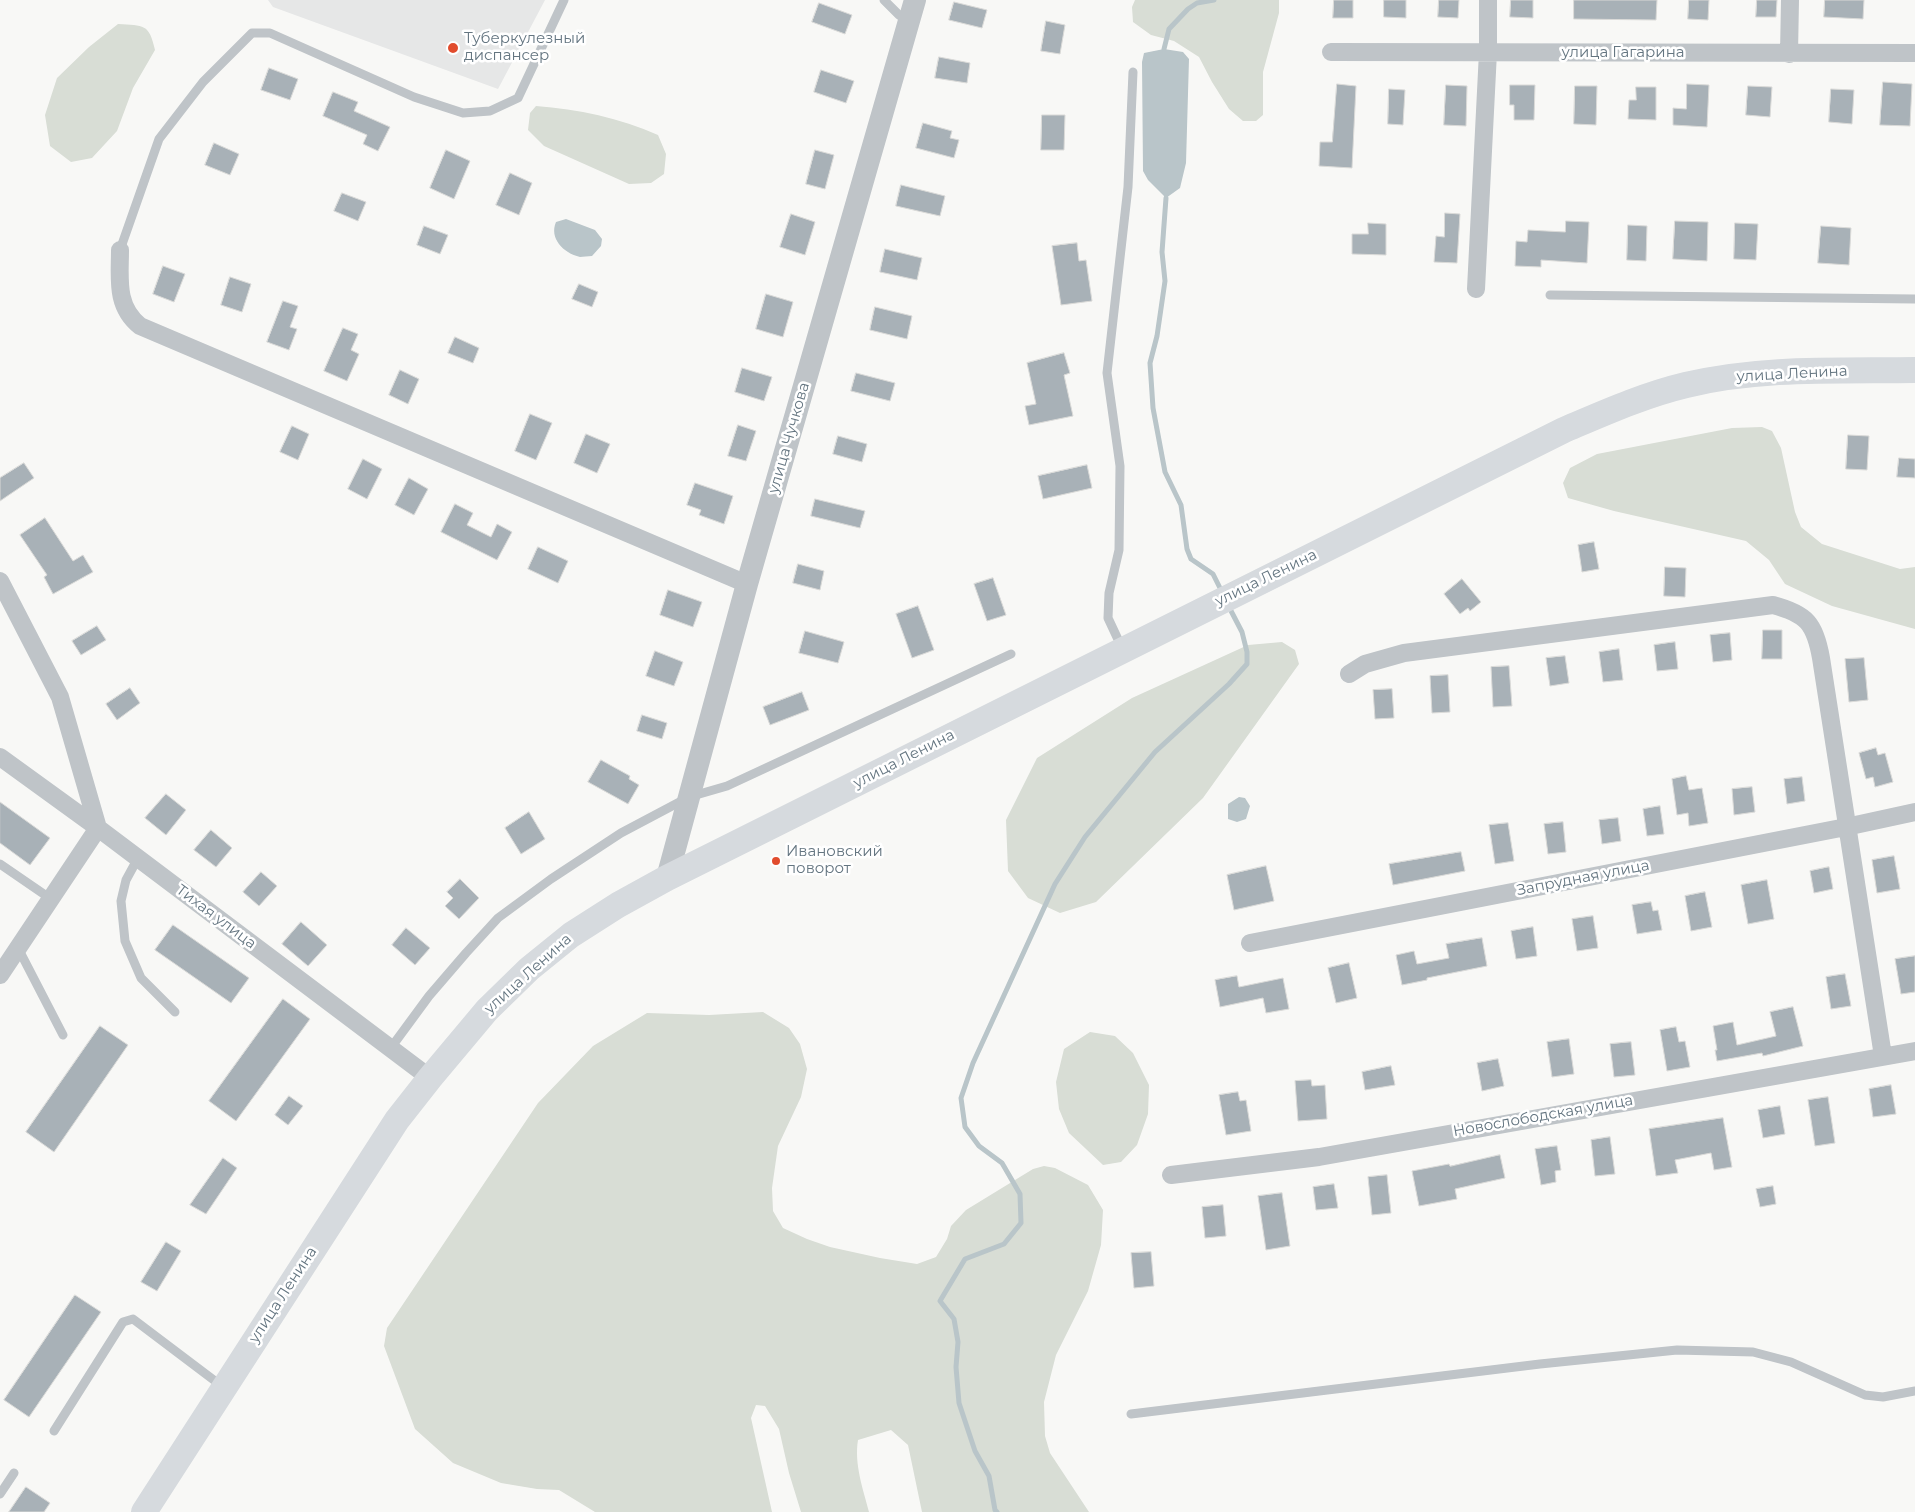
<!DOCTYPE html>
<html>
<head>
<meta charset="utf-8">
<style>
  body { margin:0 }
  canvas { display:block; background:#f8f8f6 }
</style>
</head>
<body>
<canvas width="1915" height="1512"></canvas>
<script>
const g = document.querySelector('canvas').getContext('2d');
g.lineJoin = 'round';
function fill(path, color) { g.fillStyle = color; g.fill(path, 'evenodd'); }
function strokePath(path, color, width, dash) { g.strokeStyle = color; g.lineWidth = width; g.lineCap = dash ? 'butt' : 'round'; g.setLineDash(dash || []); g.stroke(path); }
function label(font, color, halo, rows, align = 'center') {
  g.font = font + ' Montserrat,sans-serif'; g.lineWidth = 5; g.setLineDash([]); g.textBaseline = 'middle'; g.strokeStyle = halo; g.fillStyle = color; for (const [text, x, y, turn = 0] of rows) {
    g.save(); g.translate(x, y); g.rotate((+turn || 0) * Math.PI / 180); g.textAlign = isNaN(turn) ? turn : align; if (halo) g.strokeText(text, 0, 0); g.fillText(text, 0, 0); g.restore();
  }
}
fill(new Path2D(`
  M268 0H545L498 89 273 7Z`), '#e6e7e7');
fill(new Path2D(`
  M1135 0H1279V13L1263 72V115L1256 121H1243L1229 109 1212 82 1199 57 1174 41 1151 35 1133 22 1132 7Z
  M118 24C144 26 149 23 155 50L133 88 117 131 92 158 71 162 50 146 45 115 57 78 89 47Z
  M536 106C578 109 620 118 658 135L666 154 664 174 651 183 629 184 544 146 528 130 530 113Z
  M1762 427 1772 431 1781 448 1795 512 1801 527 1822 544 1900 569 1915 567V629L1832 606 1785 584 1769 560 1746 541 1614 511 1568 498 1563 483 1570 468 1597 454 1732 428Z
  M1282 642 1295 650 1299 664 1203 798 1096 902 1060 913 1028 898 1008 871 1006 820 1037 758 1132 698 1248 645Z
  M763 1012 789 1028 800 1044 807 1069 801 1097 778 1146 772 1188 773 1211 783 1228 807 1239 830 1247 880 1258 917 1264 936 1257 947 1239 951 1226 966 1210 1033 1169 1044 1166 1055 1168 1088 1185 1103 1210 1101 1245 1088 1291 1056 1355 1044 1402 1045 1436 1050 1453 1089 1512H922L908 1445 891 1430 858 1440C854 1464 863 1489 869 1512H801L789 1473 779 1429 765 1406 756 1405 751 1418 772 1512H595L559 1490 537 1489 501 1483 453 1463 415 1429 384 1346 387 1328 538 1103 593 1046 647 1013 709 1015Z
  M1090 1032 1115 1036 1133 1053 1149 1085 1148 1114 1137 1145 1121 1162 1103 1165 1069 1133 1059 1109 1056 1082 1064 1049Z`), '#d8ddd5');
fill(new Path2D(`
  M1164 49 1183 52 1189 59 1186 163 1180 188 1166 198 1148 180 1143 171 1142 62 1144 53Z
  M566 219 595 230 602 239 601 246 592 256C588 256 583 257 580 257 563 253 549 238 556 222Z
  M1239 797 1245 798 1250 806 1246 819 1237 822 1228 819V804Z`), '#b9c5c9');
strokePath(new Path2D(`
  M1164 49 1169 29 1188 9 1197 3 1214 0
  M1166 198 1162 252 1165 281 1157 336 1150 363 1153 408 1165 472 1181 505 1187 549 1191 559 1213 574 1222 592
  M997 1512 995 1510 989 1476 975 1451 959 1403 956 1367 958 1342 954 1319 940 1301 965 1259 1004 1244 1021 1223 1020 1194 1002 1163 979 1146 965 1127 961 1098 973 1063 1055 884 1085 837 1155 752 1229 684 1247 664V652L1242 632 1229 607`), '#b9c5c9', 5);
const building = new Path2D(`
  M1334 0H1353V18H1333Z
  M1384 0H1406V18L1384 17Z
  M1439 0H1459L1458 18 1438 17Z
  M1511 0H1533V18L1510 17Z
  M1574 0H1657L1656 20 1574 19Z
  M1689 0H1709L1708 20 1688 19Z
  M1757 0H1777L1776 17H1756Z
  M1825 0H1864L1863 19 1824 17Z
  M954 2 987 10 982 28 949 20Z
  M819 3 852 15 845 34 812 22Z
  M1046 21 1065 25 1060 54 1041 51Z
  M939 57 970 63 967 83 935 78Z
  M269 68 298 79 290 100 261 90Z
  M821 70 854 81 846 103 814 92Z
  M1883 82 1912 84 1910 126 1880 125Z
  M1337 84 1356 86 1352 168 1319 166 1320 142H1332Z
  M1687 84 1709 85 1707 127 1673 125V108L1686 109Z
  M1446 85 1467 86 1466 126 1444 125Z
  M1510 85H1535L1534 120H1514V105H1510Z
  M1575 86H1597L1596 125 1574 124Z
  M1748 86 1772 87 1770 117 1746 115Z
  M1636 87H1656V120L1628 119 1629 100H1636Z
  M1389 89 1405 90 1403 125 1388 124Z
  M1831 89 1854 90 1852 124 1829 122Z
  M333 92 358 102 354 111 390 127 378 151 363 144 367 135 323 116Z
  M1042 115H1065L1064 150H1041Z
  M923 123 952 131 950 138 959 140 954 158 916 148Z
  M214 143 239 154 230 175 205 165Z
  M446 150 470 161 454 199 430 188Z
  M815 150 834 155 825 189 806 184Z
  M510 173 532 183 519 215 496 205Z
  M901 185 945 196 940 216 896 206Z
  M342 193 366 202 358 221 334 211Z
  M1445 213 1460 214 1457 263 1434 262 1436 236 1444 237Z
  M791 214 815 222 805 255 780 247Z
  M1566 221 1589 222 1587 263 1541 260V267L1515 266 1516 241 1527 242 1528 230 1565 232Z
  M1675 221 1708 222 1707 261 1673 259Z
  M1368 223 1386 224V255L1352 254V234H1368Z
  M1735 223 1758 224 1756 260 1734 259Z
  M1628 225 1647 226 1646 261 1627 260Z
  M424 226 448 235 440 254 417 245Z
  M1821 226 1851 228 1849 265 1818 263Z
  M1077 243 1079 261 1086 260 1092 301 1061 305 1052 246Z
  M885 249 922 258 917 280 880 272Z
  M163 266 185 274 174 302 153 294Z
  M230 277 251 284 242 312 221 305Z
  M579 284 598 292 592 307 572 299Z
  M766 294 793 302 783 337 756 329Z
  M283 301 298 306 290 327 297 329 289 350 267 342Z
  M875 307 912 316 907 339 870 330Z
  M343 328 358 334 351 350 359 354 347 381 324 371Z
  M455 337 479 348 473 363 448 353Z
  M1064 353 1070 373 1064 375 1073 416 1029 425 1025 406 1036 404 1027 363Z
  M742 368 772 377 764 401 735 392Z
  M400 370 419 379 408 404 389 395Z
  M856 373 895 383 890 401 851 391Z
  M530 414 552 423 536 460 515 451Z
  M738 425 756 431 746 461 728 456Z
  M292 426 309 434 298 460 280 452Z
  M586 434 610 444 597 473 574 463Z
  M1848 435 1869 436 1867 470 1846 469Z
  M838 436 867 444 862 462 833 454Z
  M1899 458 1915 459V478L1897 477Z
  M363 459 382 469 367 499 348 489Z
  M24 463 34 478 0 501V478Z
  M1087 465 1092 488 1043 499 1038 476Z
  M409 478 428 489 414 515 395 505Z
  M695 483 733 496 724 524 699 515 701 510 687 505Z
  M815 499 865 511 860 528 811 516Z
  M455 504 473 513 467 525 491 537 497 524 512 532 497 560 441 532Z
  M45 518 73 561 83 555 93 572 53 594 44 577 47 575 20 535Z
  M1594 542 1599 569 1582 572 1578 545Z
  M538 547 568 561 558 583 528 569Z
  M798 564 824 571 820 590 793 583Z
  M1665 567 1686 568 1685 597 1664 596Z
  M993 578 1006 615 987 621 974 584Z
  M1462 579 1481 602 1470 611 1468 608 1460 614 1444 594Z
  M668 590 702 602 693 627 660 615Z
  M918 606 934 650 912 658 896 614Z
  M97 626 106 640 81 655 72 641Z
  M1763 630H1782V659H1762Z
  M805 631 844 642 838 663 799 653Z
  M1730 633 1732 660 1713 662 1710 635Z
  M1675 642 1678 669 1657 671 1654 645Z
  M1619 649 1623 680 1603 682 1599 652Z
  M655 651 683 662 674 686 646 676Z
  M1565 656 1569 683 1550 686 1546 658Z
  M1864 658 1868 700 1849 702 1845 659Z
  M1509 666 1512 706 1493 707 1491 667Z
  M1448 675 1450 712 1432 713 1430 676Z
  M130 688 140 703 117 720 106 704Z
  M1392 689 1394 718 1375 719 1373 690Z
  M802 692 809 710 770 725 763 707Z
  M642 715 667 723 662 739 637 731Z
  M1876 748 1878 755 1885 753 1893 782 1875 787 1873 777 1866 779 1859 753Z
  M601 760 630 776 629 779 639 785 628 804 588 782Z
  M1686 776 1689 790 1702 788 1708 823 1689 826 1688 813 1677 815 1672 779Z
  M1802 777 1805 801 1787 804 1784 779Z
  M1752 787 1755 812 1734 815 1732 789Z
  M166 794 186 810 166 835 145 818Z
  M0 802 50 838 30 865 0 843Z
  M1660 806 1664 834 1647 836 1643 809Z
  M529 812 545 839 521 854 505 828Z
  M1618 818 1621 841 1602 844 1599 820Z
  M1563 822 1566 852 1548 854 1544 824Z
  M1508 823 1514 861 1495 864 1489 825Z
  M211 830 232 848 216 867 194 850Z
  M1461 852 1465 871 1393 885 1389 864Z
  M1894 856 1900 889 1877 893 1872 860Z
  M1266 866 1274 901 1234 910 1227 875Z
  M1829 867 1833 889 1814 893 1810 871Z
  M261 872 277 886 259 906 243 892Z
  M460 879 479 898 459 919 445 906 453 898 447 892Z
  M1767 880 1774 919 1748 924 1741 885Z
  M1705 892 1712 927 1691 931 1685 896Z
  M1651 902 1653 911 1658 910 1662 930 1637 934 1632 905Z
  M1593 916 1598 948 1577 951 1572 919Z
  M301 922 327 945 308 966 282 944Z
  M173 925 249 978 231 1003 155 950Z
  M1533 927 1537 956 1516 959 1511 931Z
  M406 928 430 948 415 965 392 945Z
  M1482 938 1487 966 1427 978V980L1402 985 1396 955 1414 951 1417 964 1449 958 1446 944Z
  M1915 956V992L1901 994 1895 959Z
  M1349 963 1357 998 1336 1003 1328 968Z
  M1845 974 1851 1006 1831 1009 1826 977Z
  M1237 976 1239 987 1283 978 1289 1009 1266 1013 1263 998 1220 1007 1215 980Z
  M283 999 310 1019 236 1121 209 1101Z
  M1793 1007 1803 1046 1763 1056 1762 1053 1717 1061 1715 1050H1717L1713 1026 1733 1022 1737 1045 1776 1036 1770 1012Z
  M100 1026 128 1045 54 1152 26 1132Z
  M1676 1027 1679 1042 1685 1041 1690 1067 1667 1071 1660 1030Z
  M1569 1039 1574 1074 1552 1077 1547 1042Z
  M1631 1042 1635 1075 1614 1077 1610 1044Z
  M1498 1059 1504 1086 1482 1091 1477 1063Z
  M1391 1066 1395 1085 1365 1090 1362 1072Z
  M1311 1080 1312 1086 1325 1085 1327 1119 1298 1121 1295 1081Z
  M1891 1085 1896 1114 1873 1117 1869 1089Z
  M1238 1092 1240 1101 1246 1100 1251 1131 1226 1135 1219 1095Z
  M289 1096 303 1106 288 1125 275 1115Z
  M1828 1097 1835 1143 1815 1146 1808 1100Z
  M1780 1106 1785 1134 1763 1138 1758 1110Z
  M1723 1118 1732 1167 1714 1170 1711 1153 1675 1160 1678 1173 1656 1176 1649 1129Z
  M1610 1137 1615 1174 1595 1176 1591 1140Z
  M1557 1146 1561 1170 1555 1171 1556 1182 1541 1185 1535 1149Z
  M1500 1155 1505 1178 1455 1189 1457 1199 1419 1206 1412 1171 1449 1164 1450 1166Z
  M223 1158 237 1168 206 1214 190 1205Z
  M1387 1175 1391 1213 1372 1215 1368 1177Z
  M1334 1184 1338 1208 1316 1210 1313 1187Z
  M1773 1186 1776 1204 1760 1207 1756 1189Z
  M1282 1193 1290 1246 1266 1250 1258 1196Z
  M1223 1205 1226 1236 1205 1238 1202 1207Z
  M166 1242 181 1251 157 1291 141 1282Z
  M1151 1252 1154 1286 1134 1288 1131 1253Z
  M75 1295 101 1312 29 1417 4 1400Z
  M26 1487 50 1503 44 1512H9Z`);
fill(building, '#a8b1b7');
strokePath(building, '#dadad8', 1);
strokePath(new Path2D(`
  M884 0 899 15 908 21
  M120 250 159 139 203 82 252 33H270L414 97 463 113 490 111 518 98 564 0
  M1550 295 1915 299
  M1122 648 1108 618 1109 593 1119 550 1120 466 1107 373 1128 187 1133 72
  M138 858 126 880 121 901 125 941 141 978 175 1012
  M0 864 51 899
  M18 948 63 1035
  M390 1049 429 996 466 953 498 918 551 879 621 833 689 797 727 786 1011 654
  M1131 1414 1540 1364 1677 1350 1753 1352 1791 1362 1865 1395 1883 1397 1915 1391
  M54 1431 123 1322 133 1319 223 1387
  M0 1494 14 1473`), '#bfc4c8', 9);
strokePath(new Path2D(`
  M1331 52 1915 53
  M1789 54 1790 0
  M120 250C120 278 115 306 140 326L747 584
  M1476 289 1488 52V0
  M0 581 60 697 98 828 0 975
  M1349 674 1365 664 1404 653 1773 605C1807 614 1815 624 1821 658L1883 1056
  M0 757 98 828 430 1078
  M1250 943 1846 827 1915 812
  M1171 1175 1319 1157 1915 1051`), '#bfc4c8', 18);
strokePath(new Path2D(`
  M667 878 747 584 915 0`), '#bfc4c8', 22);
strokePath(new Path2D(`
  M144 1512 397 1120 430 1078 487 1010 529 969 571 935 618 905 667 878 1564 430C1604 413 1644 395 1686 385 1761 367 1839 371 1915 370`), '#d6dade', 26);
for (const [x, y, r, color] of [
  [453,48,6,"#e14c2d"],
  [776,861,5,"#e14c2d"]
]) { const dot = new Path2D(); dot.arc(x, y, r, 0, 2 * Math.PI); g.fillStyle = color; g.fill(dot); strokePath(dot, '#fff', 2); }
label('15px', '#647580', '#fff', [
  ["Туберкулезный",464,39],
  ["диспансер",464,56],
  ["Ивановский",786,852],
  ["поворот",786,869]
], 'left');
label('15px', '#647580', '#fff', [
  ["улица Гагарина",1623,53],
  ["улица Ленина",1792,374,-3],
  ["улица Чучкова",789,438,-74],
  ["улица Ленина",1266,578,-26],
  ["улица Ленина",904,759,-27],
  ["Запрудная улица",1583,878,-11],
  ["Тихая улица",216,917,37],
  ["улица Ленина",528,974,-42],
  ["Новослободская улица",1543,1116,-10],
  ["улица Ленина",283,1295,-57]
]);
</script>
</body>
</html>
